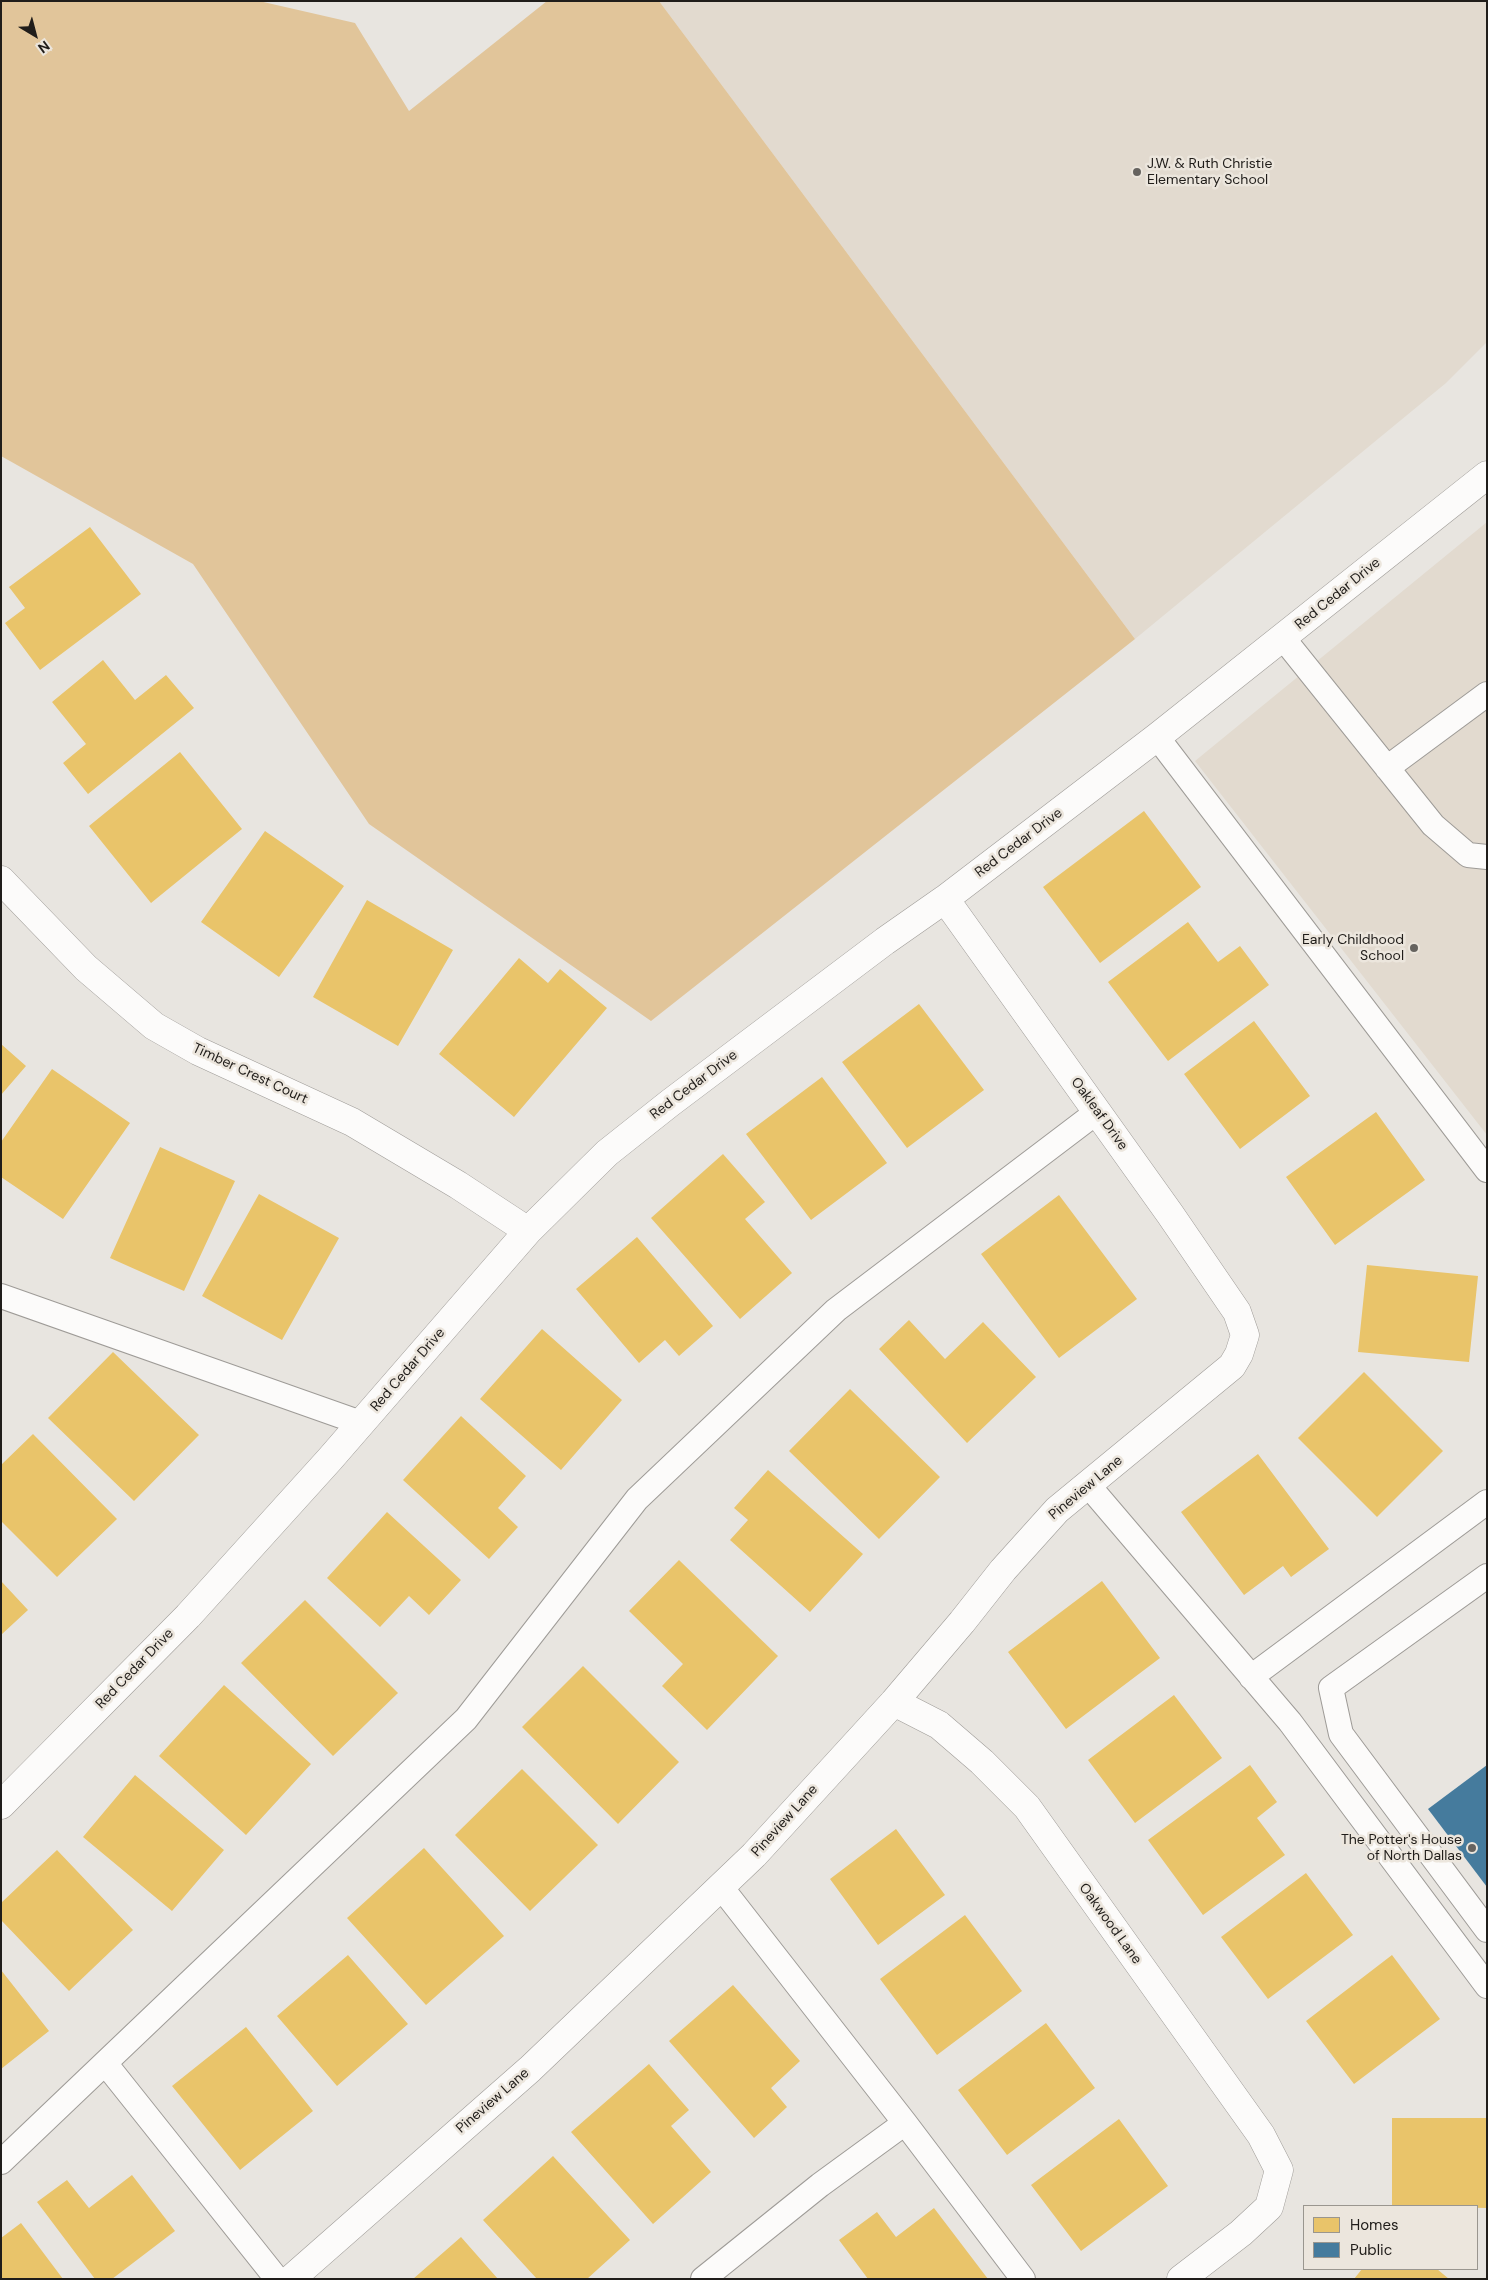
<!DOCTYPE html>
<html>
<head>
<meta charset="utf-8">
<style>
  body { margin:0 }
  #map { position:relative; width:1488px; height:2280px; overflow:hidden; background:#e8e5e0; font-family:"DM Sans",sans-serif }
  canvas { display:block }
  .frame { position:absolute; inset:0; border:2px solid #201d1a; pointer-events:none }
  .legend { position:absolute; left:1303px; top:2205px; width:175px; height:65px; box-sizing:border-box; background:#ece6dd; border:1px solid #9a968f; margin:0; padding:6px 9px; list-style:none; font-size:15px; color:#201d1a }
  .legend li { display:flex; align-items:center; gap:10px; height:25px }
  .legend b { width:25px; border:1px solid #9a968f }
  .north { position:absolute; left:10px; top:10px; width:50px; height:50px; -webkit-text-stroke:4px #ece6dd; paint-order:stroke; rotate:143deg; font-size:14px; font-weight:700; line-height:20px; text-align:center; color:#201d1a }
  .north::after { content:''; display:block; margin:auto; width:18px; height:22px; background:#201d1a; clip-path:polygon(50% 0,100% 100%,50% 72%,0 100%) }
</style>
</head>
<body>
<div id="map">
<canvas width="1488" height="2280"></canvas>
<div class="frame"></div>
<ul class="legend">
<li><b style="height:14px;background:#e9c46a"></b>Homes</li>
<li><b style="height:14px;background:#457b9d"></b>Public</li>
</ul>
<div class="north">N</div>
</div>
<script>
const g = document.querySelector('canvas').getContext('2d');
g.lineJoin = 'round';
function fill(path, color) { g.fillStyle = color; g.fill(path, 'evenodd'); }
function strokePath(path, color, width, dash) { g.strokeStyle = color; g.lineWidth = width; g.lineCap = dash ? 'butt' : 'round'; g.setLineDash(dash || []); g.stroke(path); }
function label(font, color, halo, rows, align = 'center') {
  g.font = font + ' "DM Sans",sans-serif'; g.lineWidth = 5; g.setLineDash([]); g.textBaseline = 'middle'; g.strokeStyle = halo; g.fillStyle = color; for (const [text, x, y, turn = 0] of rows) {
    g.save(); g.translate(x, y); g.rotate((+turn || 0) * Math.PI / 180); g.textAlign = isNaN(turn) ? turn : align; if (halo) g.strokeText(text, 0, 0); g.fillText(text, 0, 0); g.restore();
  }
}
fill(new Path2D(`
  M659 1H1487V342L1446 383 1135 639Z
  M1487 522V1135L1195 761Z`), '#e2dacf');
fill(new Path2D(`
  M1 1H259L355 23 409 111 547 1H659L1135 639 651 1021 369 824 193 564 1 456Z`), '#e1c59a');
fill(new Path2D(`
  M90 527 141 594 40 670 5 623 25 608 9 587Z
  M103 660 135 700 166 675 194 708 88 794 63 763 86 744 52 702Z
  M180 752 242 829 151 903 89 826Z
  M1144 811 1201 887 1100 963 1043 887Z
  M265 831 344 886 279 977 201 922Z
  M367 900 453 950 398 1046 313 997Z
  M1188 922 1218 962 1240 946 1269 985 1168 1061 1108 982Z
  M519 958 548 983 560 969 607 1008 514 1117 439 1054Z
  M919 1004 984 1090 907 1148 842 1062Z
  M1254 1021 1310 1096 1240 1149 1184 1074Z
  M1 1044 26 1066 1 1095Z
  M52 1069 130 1123 63 1219 1 1177V1142Z
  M822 1077 887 1163 811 1220 746 1134Z
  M1376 1112 1425 1180 1335 1245 1286 1177Z
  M160 1147 235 1181 184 1291 110 1258Z
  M723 1154 765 1202 745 1219 792 1273 740 1319 651 1218Z
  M259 1194 339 1238 282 1340 202 1296Z
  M1059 1195 1137 1299 1059 1358 981 1254Z
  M637 1237 713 1326 679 1356 665 1340 639 1363 576 1289Z
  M1367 1265 1478 1276 1469 1362 1358 1352Z
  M909 1320 945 1359 983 1322 1036 1377 967 1443 879 1349Z
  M542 1329 622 1400 561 1470 480 1399Z
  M113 1352 199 1435 134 1501 48 1418Z
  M1364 1372 1443 1451 1377 1517 1298 1438Z
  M850 1389 940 1477 879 1539 789 1451Z
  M461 1416 526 1476 498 1508 518 1527 489 1559 403 1480Z
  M33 1434 117 1519 57 1577 1 1521V1465Z
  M1258 1454 1329 1549 1291 1577 1283 1566 1244 1595 1181 1512Z
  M768 1470 863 1554 810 1612 730 1540 748 1520 734 1508Z
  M387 1512 461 1580 429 1615 409 1596 380 1627 327 1578Z
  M679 1560 778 1656 707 1730 662 1686 683 1664 629 1611Z
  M1 1581 28 1610 1 1635Z
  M1102 1581 1160 1658 1066 1729 1008 1652Z
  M305 1600 398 1693 333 1756 241 1663Z
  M583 1666 679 1762 618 1824 522 1727Z
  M224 1685 311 1764 246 1835 159 1756Z
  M1174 1695 1222 1758 1135 1823 1088 1760Z
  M1250 1765 1277 1802 1257 1818 1285 1855 1203 1915 1148 1840Z
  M522 1769 598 1845 530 1911 455 1835Z
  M135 1775 224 1850 172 1911 83 1837Z
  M896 1829 945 1895 878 1945 830 1879Z
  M424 1848 504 1936 426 2005 347 1918Z
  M57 1850 133 1930 69 1991 1 1920V1903Z
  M1306 1873 1353 1935 1268 1999 1221 1937Z
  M965 1915 1022 1991 937 2055 880 1979Z
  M348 1955 408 2024 337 2086 277 2016Z
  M1392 1955 1440 2019 1354 2084 1306 2021Z
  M1 1970 49 2031 1 2069Z
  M733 1985 800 2061 771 2088 787 2107 754 2138 669 2041Z
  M1046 2023 1095 2088 1007 2155 958 2090Z
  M246 2027 313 2111 240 2170 172 2086Z
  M649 2064 689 2110 671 2126 711 2172 653 2224 571 2132Z
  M1392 2118H1487V2208L1392 2206Z
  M1119 2119 1168 2186 1081 2251 1031 2185Z
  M553 2156 630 2240 587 2279H537L483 2220Z
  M132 2175 175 2231 112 2279H95L37 2202 67 2180 89 2208Z
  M934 2208 988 2279H868L839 2240 877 2212 896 2237Z
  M21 2223 63 2279H1V2238Z
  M461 2237 498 2279H413Z
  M1362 2269H1437L1449 2279H1354Z`), '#e9c46a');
fill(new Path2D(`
  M1487 1765V1887L1428 1809Z`), '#457b9d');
const lane = new Path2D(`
  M1283 638 1433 825 1468 855 1487 857
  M1157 737 1487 1170
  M1387 768 1487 694
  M1 1296 361 1423
  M1088 1485 1290 1722 1487 1986
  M1487 1576 1331 1688 1341 1734 1487 1930
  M1251 1677 1487 1502
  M721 1887 905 2123 1023 2279
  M105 2063 277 2279
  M1 2162 466 1719 637 1499 836 1310 1097 1112
  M703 2279 820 2185 905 2123`);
const street = new Path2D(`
  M1 880 86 968 154 1026 198 1051 352 1122 458 1185 528 1231
  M894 1702 939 1725 982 1762 1027 1807 1261 2135 1279 2170 1269 2207 1241 2233 1181 2279
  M1 1805 188 1616 330 1459 528 1231 607 1153 670 1103 885 941 945 899 1157 737 1487 475
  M291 2279 530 2069 754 1855 894 1702 962 1622 1003 1570 1057 1510 1232 1366 1239 1354 1245 1335 1237 1312 1170 1214 945 899`);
strokePath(lane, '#9e9b97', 26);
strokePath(street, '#9e9b97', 29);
strokePath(lane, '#fcfbfa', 24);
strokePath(street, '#fcfbfa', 28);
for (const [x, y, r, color] of [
  [1137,172,5,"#66635f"],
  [1414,948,5,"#66635f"],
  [1472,1848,5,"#66635f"]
]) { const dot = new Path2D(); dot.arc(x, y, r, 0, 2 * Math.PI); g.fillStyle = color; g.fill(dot); strokePath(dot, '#ece6dd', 2); }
label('14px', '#201d1a', '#ece6dd', [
  ["J.W. & Ruth Christie",1147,164,"left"],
  ["Elementary School",1147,180,"left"],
  ["Early Childhood",1404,940],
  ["School",1404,956],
  ["The Potter's House",1462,1840],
  ["of North Dallas",1462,1856]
], 'right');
label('14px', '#201d1a', '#ece6dd', [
  ["Red Cedar Drive",1338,594,-39],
  ["Red Cedar Drive",1019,843,-37],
  ["Timber Crest Court",250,1074,25],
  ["Red Cedar Drive",694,1085,-37],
  ["Oakleaf Drive",1099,1114,54],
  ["Red Cedar Drive",408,1370,-49],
  ["Pineview Lane",1086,1488,-40],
  ["Red Cedar Drive",135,1669,-46],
  ["Pineview Lane",785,1821,-48],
  ["Oakwood Lane",1110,1924,54],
  ["Pineview Lane",493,2101,-41]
]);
</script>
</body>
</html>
